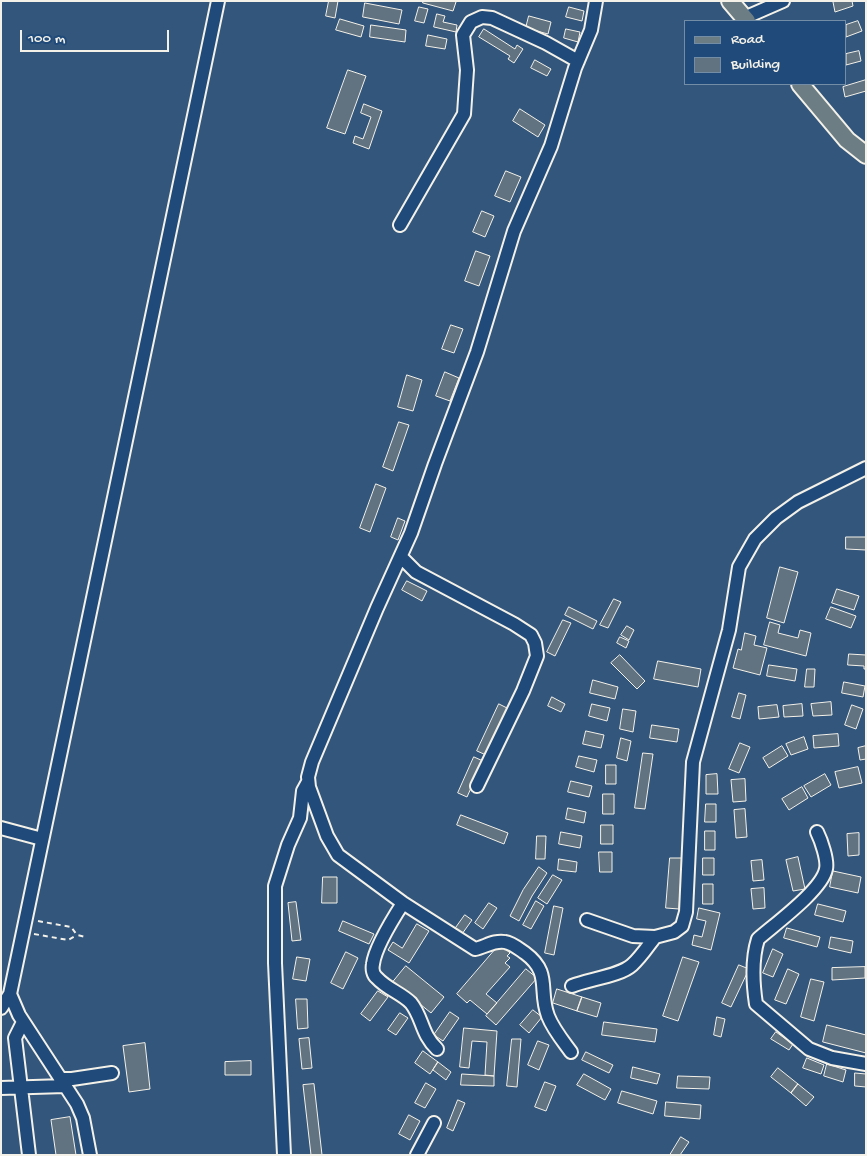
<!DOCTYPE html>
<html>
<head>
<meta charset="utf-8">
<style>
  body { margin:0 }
  #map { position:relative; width:867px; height:1156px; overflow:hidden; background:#33567c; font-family:"Gochi Hand",sans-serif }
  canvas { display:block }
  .frame { position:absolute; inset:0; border:2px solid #f4f1e8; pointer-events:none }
  .legend { position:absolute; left:684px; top:20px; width:162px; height:65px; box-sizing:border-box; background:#1f4a7a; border:1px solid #748da6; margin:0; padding:6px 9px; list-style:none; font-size:15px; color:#f4f1e8 }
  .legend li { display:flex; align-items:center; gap:10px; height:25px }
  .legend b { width:25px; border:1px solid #748da6 }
  .scale { position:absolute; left:20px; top:30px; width:149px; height:22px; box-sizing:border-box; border:2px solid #f4f1e8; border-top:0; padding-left:6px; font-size:15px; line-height:18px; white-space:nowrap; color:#f4f1e8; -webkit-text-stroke:4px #1f4a7a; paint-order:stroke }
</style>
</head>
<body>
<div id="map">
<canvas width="867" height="1156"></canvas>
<div class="frame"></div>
<ul class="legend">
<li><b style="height:6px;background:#6c7e84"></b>Road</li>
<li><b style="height:14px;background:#617281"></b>Building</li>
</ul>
<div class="scale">100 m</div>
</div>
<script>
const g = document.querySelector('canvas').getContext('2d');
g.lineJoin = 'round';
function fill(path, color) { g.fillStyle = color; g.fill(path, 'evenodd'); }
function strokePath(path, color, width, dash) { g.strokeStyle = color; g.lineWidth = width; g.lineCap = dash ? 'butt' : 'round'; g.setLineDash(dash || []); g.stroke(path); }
const building = new Path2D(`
  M329 1H338L335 18 326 16Z
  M423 1H453L456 2 453 11 423 3Z
  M852 1 853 6 835 12 833 2Z
  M365 3 402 10 399 24 363 17Z
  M419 7 428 9 424 23 415 21Z
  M569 7 584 11 582 21 566 17Z
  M437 14 445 16 443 22 457 25 456 32 434 27Z
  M529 16 551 22 548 34 526 28Z
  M340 19 364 26 361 37 336 30Z
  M858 21 862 31 846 37V25Z
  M371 25 406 30 405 42 370 37Z
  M484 29 515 49 517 45 523 49 514 63 508 59 510 56 479 37Z
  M566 29 580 32 578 42 564 38Z
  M428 35 447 39 445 49 426 46Z
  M859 51 861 61 846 65V54Z
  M535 60 551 69 547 76 531 68Z
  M348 70 366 76 345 134 327 128Z
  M866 80V91L845 97 843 87Z
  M364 104 382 111 369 149 353 143 355 136 363 139 371 117 361 113Z
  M520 109 545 125 538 137 513 121Z
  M506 171 521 177 510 202 495 196Z
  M482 211 494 216 485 237 473 232Z
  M476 251 490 256 479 286 465 281Z
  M451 325 463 329 454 353 442 349Z
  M445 372 459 378 450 401 436 396Z
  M407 375 422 380 413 411 398 407Z
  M399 422 409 425 393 471 383 467Z
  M376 484 386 488 370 532 360 528Z
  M398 518 405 521 398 540 391 537Z
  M846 537H866V550L846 549Z
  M780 567 798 572 784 623 767 618Z
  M407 581 427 591 422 601 402 590Z
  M837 589 859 596 854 610 832 603Z
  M614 599 621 602 608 628 600 625Z
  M569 607 597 621 593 629 565 615Z
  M831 607 856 616 851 628 826 619Z
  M563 620 571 623 555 656 547 652Z
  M770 622 780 625 778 633 798 638 800 630 811 633 806 656 764 645Z
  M627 626 634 630 629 640 621 635Z
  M745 633 756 636 754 645 767 648 760 675 733 668 738 649 741 650Z
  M620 637 629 641 626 648 617 643Z
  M849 654 866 655V669H864V666L848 665Z
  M620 655 645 681 637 689 611 663Z
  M658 661 701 669 698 687 654 679Z
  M769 665 797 669 795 681 767 676Z
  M807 669H815L814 687H805Z
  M593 680 618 687 615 699 590 693Z
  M844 682 865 686 863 697 842 693Z
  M739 693 746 695 740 719 732 717Z
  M552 697 565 704 561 712 548 706Z
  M831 702 832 715 813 716 811 704Z
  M499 704 509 709 486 755 477 751Z
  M592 704 610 708 607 721 589 716Z
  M802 704 803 716 784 717 783 706Z
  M777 705 779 717 759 719 758 707Z
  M852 705 863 709 856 729 845 725Z
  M623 709 636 711 633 732 620 729Z
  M652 725 679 729 677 742 650 738Z
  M586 731 604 735 601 748 583 744Z
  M838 734 839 746 814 748 813 736Z
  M804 737 808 749 791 755 786 744Z
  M621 738 631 741 627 761 617 758Z
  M740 743 750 747 739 773 729 769Z
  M782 746 788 756 769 768 763 758Z
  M866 746V759L860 760 858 748Z
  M643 753 653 754 645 809 635 808Z
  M579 756 597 760 594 772 576 767Z
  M474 757 483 761 467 797 458 793Z
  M606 765H616V784H606Z
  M858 767 862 783 839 788 835 772Z
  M717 774 718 794H706V775Z
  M825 774 831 785 811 797 804 786Z
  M745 779 746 801 733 802 731 780Z
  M571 781 592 786 589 797 568 792Z
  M802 787 808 798 789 810 782 799Z
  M603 794H614V814H603Z
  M706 804H716V822H705Z
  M568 808 586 812 584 823 566 819Z
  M745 809 747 837 736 838 734 810Z
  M461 815 508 833 504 844 457 825Z
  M601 825H613V844H601Z
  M705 831H715V850H705Z
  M561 832 582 836 580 848 559 844Z
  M859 833V855L848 856 847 834Z
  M537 836H546L545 859H536Z
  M599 852H612V872H600Z
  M798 857 805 889 793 891 786 860Z
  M670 858H682L679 909 666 908Z
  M703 858H714V875H703Z
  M559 859 577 862 576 872 558 870Z
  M762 860 764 880 753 881 751 861Z
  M539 867 547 873 532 896 519 921 510 916 523 890Z
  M833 871 861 877 858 893 830 887Z
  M553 875 562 880 547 904 538 898Z
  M323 877H337V903H322Z
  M703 884H713V904H703Z
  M764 888 765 908 753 909 751 889Z
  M536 901 544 906 531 929 523 925Z
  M296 902 301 940 292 941 288 903Z
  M489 903 497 908 483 929 475 923Z
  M818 904 846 911 843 922 815 915Z
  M554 906 563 908 554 955 545 953Z
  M699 908 720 913 711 950 692 945 694 935 702 937 706 921 697 919Z
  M465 915 472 920 462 934 455 929Z
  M343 921 374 934 369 944 339 931Z
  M417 924 429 931 409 963 388 950 393 942 402 948Z
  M787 928 820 937 817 947 784 938Z
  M831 937 853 941 851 953 829 948Z
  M500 944 510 953 507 956 510 958 505 963 510 967 486 994 497 1003 487 1014 470 1000 467 1003 457 994Z
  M773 949 783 954 773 977 763 973Z
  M346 952 358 958 343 989 331 983Z
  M297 957 310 959 306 981 293 979Z
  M683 957 699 962 678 1021 663 1016Z
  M739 965 749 969 731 1007 722 1003Z
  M406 966 444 997 431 1013 393 982Z
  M865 967V978L832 980V968Z
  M526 969 537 978 496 1025 486 1016Z
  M788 969 799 974 786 1004 775 1000Z
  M811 979 824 982 814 1021 801 1017Z
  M557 989 582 997 577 1011 553 1003Z
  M378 991 388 997 370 1021 361 1014Z
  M582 997 601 1003 597 1017 577 1011Z
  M296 999H307L308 1028 298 1029Z
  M533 1010 542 1017 529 1033 520 1025Z
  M450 1012 459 1018 443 1041 434 1035Z
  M400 1013 408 1018 396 1035 388 1030Z
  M717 1017 725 1019 721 1037 714 1035Z
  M604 1022 657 1029 655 1042 602 1035Z
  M827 1025 866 1035V1053L823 1042Z
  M464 1028 497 1031 494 1076 485 1075 487 1042 472 1041 469 1068 460 1067Z
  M776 1032 793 1044 789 1050 771 1039Z
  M309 1038 312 1068 302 1069 299 1039Z
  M512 1039H521L517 1087 507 1086Z
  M538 1041 549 1045 539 1070 528 1065Z
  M145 1043 150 1089 129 1092 123 1046Z
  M423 1051 438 1062 430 1074 415 1063Z
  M586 1052 613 1065 609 1073 582 1060Z
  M807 1058 824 1065 821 1074 803 1068Z
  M251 1061V1075H225V1062Z
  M438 1062 451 1072 446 1080 433 1070Z
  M827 1064 846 1070 843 1082 824 1076Z
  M633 1067 660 1074 657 1084 631 1078Z
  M778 1068 798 1084 791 1093 771 1077Z
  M855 1073 866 1074V1087L855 1086Z
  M462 1074 494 1076V1086L461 1085Z
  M584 1074 611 1089 605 1100 577 1085Z
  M678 1076 710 1077 709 1089 677 1088Z
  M545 1082 556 1086 546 1111 535 1107Z
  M426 1083 436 1089 425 1108 415 1103Z
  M314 1084 322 1155H311L303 1085Z
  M798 1084 814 1097 806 1106 791 1093Z
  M622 1091 657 1101 653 1114 618 1103Z
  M458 1100 465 1103 453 1131 447 1128Z
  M666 1102 701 1105 700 1119 665 1116Z
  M409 1115 420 1121 410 1140 399 1134Z
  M70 1117 76 1155H56L51 1120Z
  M681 1137 689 1142 680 1155H670Z`);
fill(building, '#617281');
strokePath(building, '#f4f1e8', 1);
const minor = new Path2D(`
  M744 18 783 1
  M400 225 464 114 467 70 463 35 471 22 482 17 492 18 546 43 578 61
  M401 557 416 572 514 624 531 635 535 643 537 656 523 691 477 786
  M1 828 42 839
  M817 832C821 840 828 860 826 869 822 890 775 924 758 939 752 958 753 984 756 1004L809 1049 832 1058 866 1064
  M403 903C394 917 375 948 373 964 372 969 373 975 377 978 387 989 401 993 411 1003 423 1018 421 1034 437 1049
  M587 920 633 936 655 937 674 932 682 926 686 912 693 762 729 630 739 567 755 539 776 518 798 502 866 468
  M572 986C589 979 620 976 632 965 641 957 648 946 655 937
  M10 994 19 1015 77 1104 83 1118 90 1155
  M1 1008 10 994 218 1
  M23 1022 15 1038 29 1155
  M571 1052C563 1041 553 1029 548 1016 538 990 552 973 525 953 519 949 512 943 505 942 494 940 485 947 475 949L403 903 338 855 327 836 309 787 308 777 312 762 377 608 411 533 435 464 477 352 514 231 551 146 575 68 591 30 596 1
  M60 1079H72L112 1073
  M1 1088 65 1086
  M284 1155 275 963V886L288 845 300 818 303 791 308 782
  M417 1155 434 1123`);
const major = new Path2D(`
  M730 1 747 21
  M800 84 847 140 866 155`);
strokePath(minor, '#f4f1e8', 16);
strokePath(major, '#f4f1e8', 20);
strokePath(new Path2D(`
  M38 921 71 927 77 935 86 937
  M34 934 68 940 77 935`), '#f4f1e8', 2, [5, 4]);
strokePath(minor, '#1f4a7a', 12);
strokePath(major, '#6c7e84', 16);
</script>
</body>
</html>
